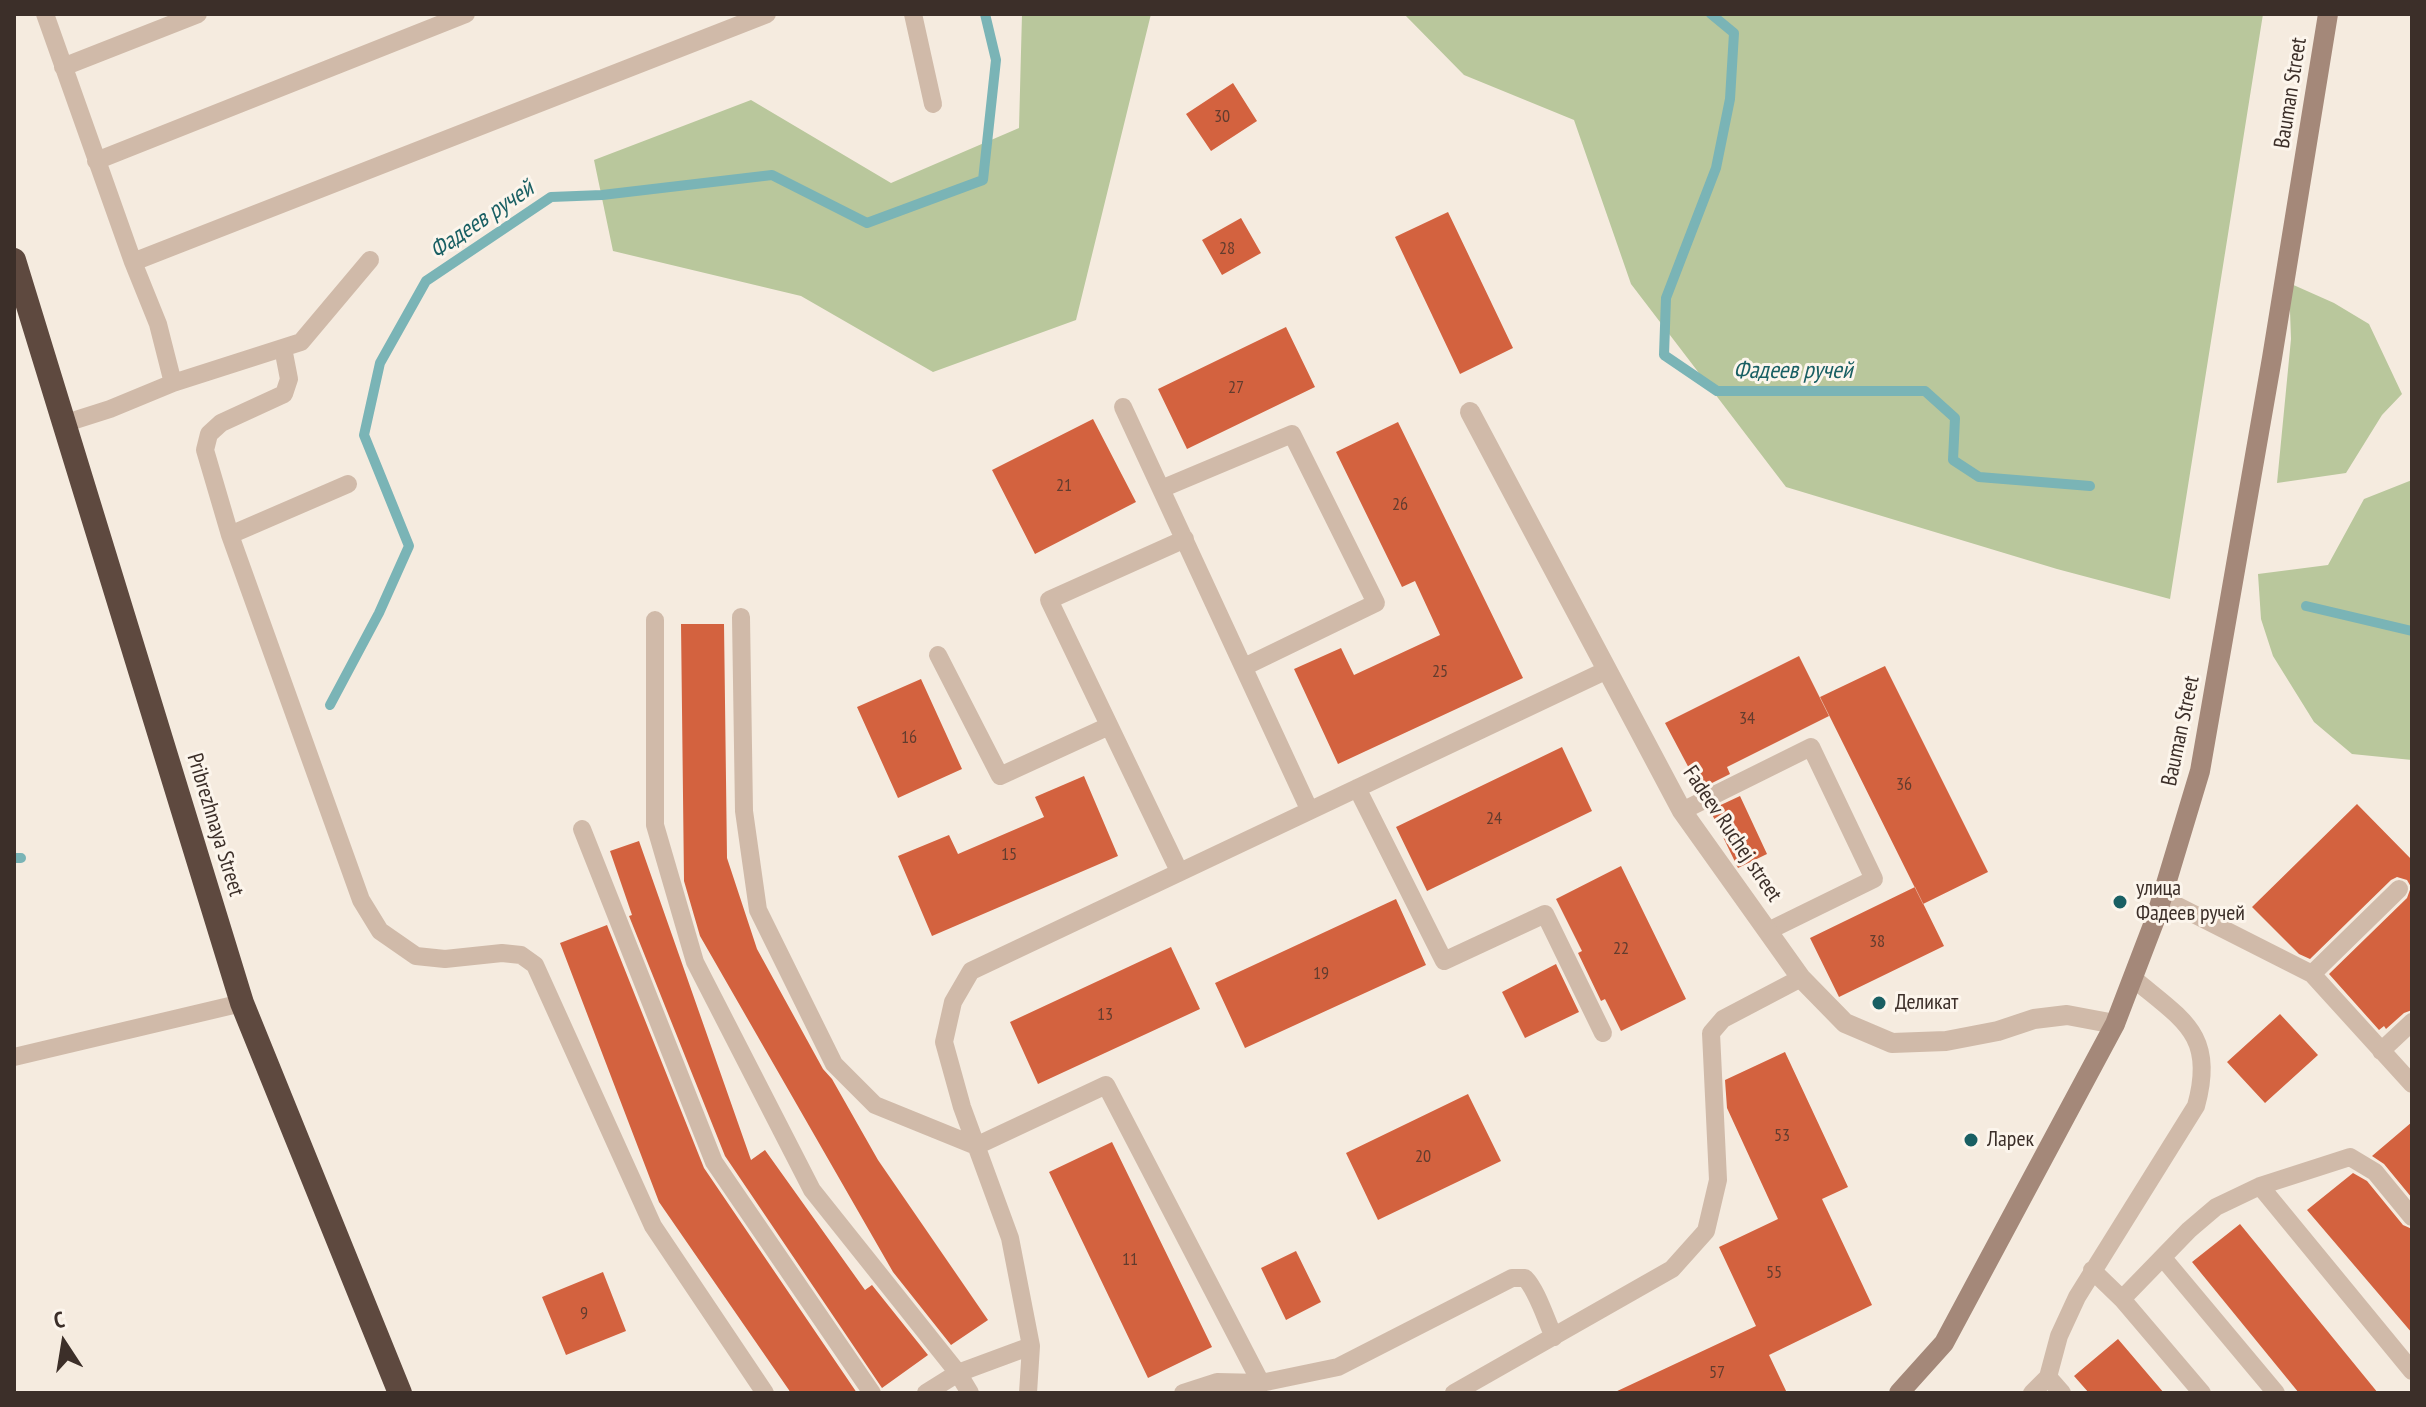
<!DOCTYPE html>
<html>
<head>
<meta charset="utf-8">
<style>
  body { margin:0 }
  #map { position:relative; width:2426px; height:1407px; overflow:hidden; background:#f5ebdf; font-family:"PT Sans Narrow",sans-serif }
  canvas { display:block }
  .frame { position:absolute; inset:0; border:16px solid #3c2f29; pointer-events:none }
  .north { position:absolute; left:24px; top:1303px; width:80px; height:80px; -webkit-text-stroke:6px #fcf5ec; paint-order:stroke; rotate:348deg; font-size:22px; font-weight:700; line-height:32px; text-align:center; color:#3c2f29 }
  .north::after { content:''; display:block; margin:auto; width:28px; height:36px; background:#3c2f29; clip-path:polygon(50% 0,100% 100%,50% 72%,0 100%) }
</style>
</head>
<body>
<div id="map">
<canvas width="2426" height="1407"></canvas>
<div class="frame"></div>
<div class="north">С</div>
</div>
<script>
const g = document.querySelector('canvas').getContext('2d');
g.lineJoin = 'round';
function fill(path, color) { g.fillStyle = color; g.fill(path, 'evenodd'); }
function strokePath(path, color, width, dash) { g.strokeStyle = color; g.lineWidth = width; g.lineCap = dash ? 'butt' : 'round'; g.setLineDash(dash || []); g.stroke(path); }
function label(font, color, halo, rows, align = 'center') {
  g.font = font + ' "PT Sans Narrow",sans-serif'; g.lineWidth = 6; g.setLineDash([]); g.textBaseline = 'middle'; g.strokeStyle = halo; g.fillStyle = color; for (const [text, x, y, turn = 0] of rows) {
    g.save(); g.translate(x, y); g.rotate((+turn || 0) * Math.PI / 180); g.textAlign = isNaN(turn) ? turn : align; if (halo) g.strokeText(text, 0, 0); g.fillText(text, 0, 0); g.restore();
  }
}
fill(new Path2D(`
  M1022 14H1151L1076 320 933 372 801 296 613 251 594 160 751 100 891 183 1019 128Z
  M1404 14H2263L2170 599 2057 569 1786 487 1631 284 1574 120 1464 75Z
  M2289 283 2334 303 2369 324 2402 394 2382 415 2346 473 2277 483 2291 339Z
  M2412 480V760L2352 754 2314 722 2273 656 2261 619 2258 574 2328 565 2364 499Z`), '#b9c79c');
strokePath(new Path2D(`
  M1711 14 1734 33 1730 99 1716 168 1666 298 1664 355 1717 391H1925L1955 418 1953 460 1979 477 2090 486
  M2306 606 2412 631
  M330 705 379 613 409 546 364 435 380 363 426 281 551 197 602 195 772 175 867 223 983 180 996 60 985 14
  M14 858H21`), '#7ab4b6', 10);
fill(new Path2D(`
  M1233 83 1257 121 1211 151 1186 114Z
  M1448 212 1513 348 1460 374 1395 237Z
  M1241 218 1261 253 1222 275 1202 240Z
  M1286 327 1315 387 1187 449 1158 389Z
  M1093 419 1136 502 1035 554 992 470Z
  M1398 422 1523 678 1338 764 1294 669 1341 648 1354 675 1440 635 1415 581 1402 587 1336 452Z
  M681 624H724L727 858 757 949 823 1069 832 1079 878 1160 988 1320 951 1345 893 1272 700 936 684 881Z
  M1799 656 1829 716 1727 767 1730 774 1700 789 1665 723Z
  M1885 666 1988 872 1923 904 1820 697Z
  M921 679 962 769 898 798 857 707Z
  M1562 747 1592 811 1427 891 1396 827Z
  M1084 776 1118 856 932 936 898 856 949 835 958 854 1044 817 1035 797Z
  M1740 796 1767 854 1738 868 1710 810Z
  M2357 804 2412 860V1010L2404 1013 2386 1029 2384 1026 2379 1030 2329 974 2407 898 2411 887 2407 880 2397 877 2391 880 2310 959 2299 954 2252 907Z
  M639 841 751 1160 765 1150 865 1290 872 1285 928 1355 882 1388 725 1156 629 916 632 915 610 851Z
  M1621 866 1686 999 1621 1031 1605 999 1601 1001 1578 953 1582 951 1556 899Z
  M1915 887 1944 946 1839 997 1810 938Z
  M1396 899 1426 965 1245 1048 1215 983Z
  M607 925 704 1168 857 1393H791L659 1202 560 943Z
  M1171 947 1200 1009 1038 1084 1010 1022Z
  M1556 964 1579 1012 1525 1038 1502 992Z
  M2280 1014 2318 1055 2265 1103 2227 1062Z
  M1785 1052 1848 1187 1822 1199 1872 1305 1769 1355 1787 1393H1613L1756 1326 1719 1247 1778 1219 1727 1108 1725 1080Z
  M1468 1094 1501 1161 1378 1220 1346 1153Z
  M2412 1122V1198L2384 1164 2372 1156Z
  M1112 1142 1212 1347 1148 1378 1049 1172Z
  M2353 1173 2367 1181 2403 1225 2412 1229V1333L2307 1210Z
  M2240 1224 2378 1393H2299L2192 1262Z
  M1296 1251 1321 1302 1286 1320 1261 1268Z
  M603 1272 626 1331 566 1355 542 1297Z
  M2118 1339 2164 1393H2089L2074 1376Z`), '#d3623f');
strokePath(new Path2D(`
  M45 14 133 262 158 324 173 383 301 342 370 260
  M913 14 933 104
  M63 67 198 14
  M96 161 466 14
  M133 262 767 14
  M283 348 289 379 284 394 221 423 209 434 205 450 230 535 361 900 380 931 416 956 445 959 502 953 521 955 535 965 653 1226 765 1393
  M1123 407 1309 809
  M66 423 110 409 173 383
  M1161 489 1292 434 1376 603 1244 667
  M230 535 348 484
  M741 617 744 811 758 910 834 1064 875 1105 976 1146 1106 1085 1261 1383
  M655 620V825L695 962 812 1190 958 1373 970 1393
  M938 655 1000 776 1109 726
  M1357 788 1444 961 1545 914 1603 1033
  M1682 811 1811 747 1874 879 1768 931
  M582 829 714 1162 872 1393
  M1179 871 1049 600 1185 539
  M2162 898 2312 974 2412 1084
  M2312 974 2399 889
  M2381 1051 2412 1022
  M14 1057 242 1003
  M2260 1186 2412 1371
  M2163 1258 2276 1393
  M2092 1270 2122 1299 2202 1393
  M2122 1299 2189 1230 2216 1207 2260 1186 2350 1157 2375 1172 2412 1217
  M2048 1377 2062 1393
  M926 1393 958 1373 1031 1346
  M1028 1393 1031 1346 1010 1238 962 1107 944 1042 953 1002 971 971 1607 670
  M1183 1393 1217 1382 1261 1383 1338 1367 1512 1278H1525C1537 1290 1546 1320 1554 1337
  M1454 1393 1672 1269 1706 1231 1718 1180 1711 1033 1723 1019 1801 978
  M2032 1393 2048 1377 2059 1336 2077 1297 2196 1106C2216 1035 2183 1020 2134 979`), '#d0baa9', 18);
strokePath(new Path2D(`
  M1470 412 1682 811 1801 978 1845 1023 1892 1043 1946 1041 1998 1031 2034 1019 2067 1015 2115 1024`), '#d0baa9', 20);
strokePath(new Path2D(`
  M1899 1393 1944 1343 2115 1024 2156 917 2200 771 2272 358 2328 14`), '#a48879', 20);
strokePath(new Path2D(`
  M14 260 242 1003 400 1393`), '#5e493f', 24);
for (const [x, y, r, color] of [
  [2120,902,8,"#195f63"],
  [1879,1003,8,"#195f63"],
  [1971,1140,8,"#195f63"]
]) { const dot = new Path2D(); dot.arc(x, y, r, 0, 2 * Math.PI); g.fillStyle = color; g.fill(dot); strokePath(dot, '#fcf5ec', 3); }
label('18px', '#623c2e', null, [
  ["30",1222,117],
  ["28",1227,249],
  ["27",1236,388],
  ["21",1064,486],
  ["26",1400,505],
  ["25",1440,672],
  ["34",1747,719],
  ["16",909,738],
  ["36",1904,785],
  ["24",1494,819],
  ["15",1009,855],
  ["38",1877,942],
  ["22",1621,949],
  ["19",1321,974],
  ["13",1105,1015],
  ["53",1782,1136],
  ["20",1423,1157],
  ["11",1130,1260],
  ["55",1774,1273],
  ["9",584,1314],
  ["57",1717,1373]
]);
label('22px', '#3c2f29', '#fcf5ec', [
  ["Bauman Street",2291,93,-81],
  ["Bauman Street",2181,731,-78],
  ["Pribrezhnaya Street",215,825,73],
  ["Fadeev Ruchej street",1732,834,56]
]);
label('22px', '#3c2f29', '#fcf5ec', [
  ["улица",2136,889],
  ["Фадеев ручей",2136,914],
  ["Деликат",1895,1003],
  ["Ларек",1987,1140]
], 'left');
label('italic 24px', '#195f63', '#fcf5ec', [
  ["Фадеев ручей",482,220,-34],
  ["Фадеев ручей",1793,371]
]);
</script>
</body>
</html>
